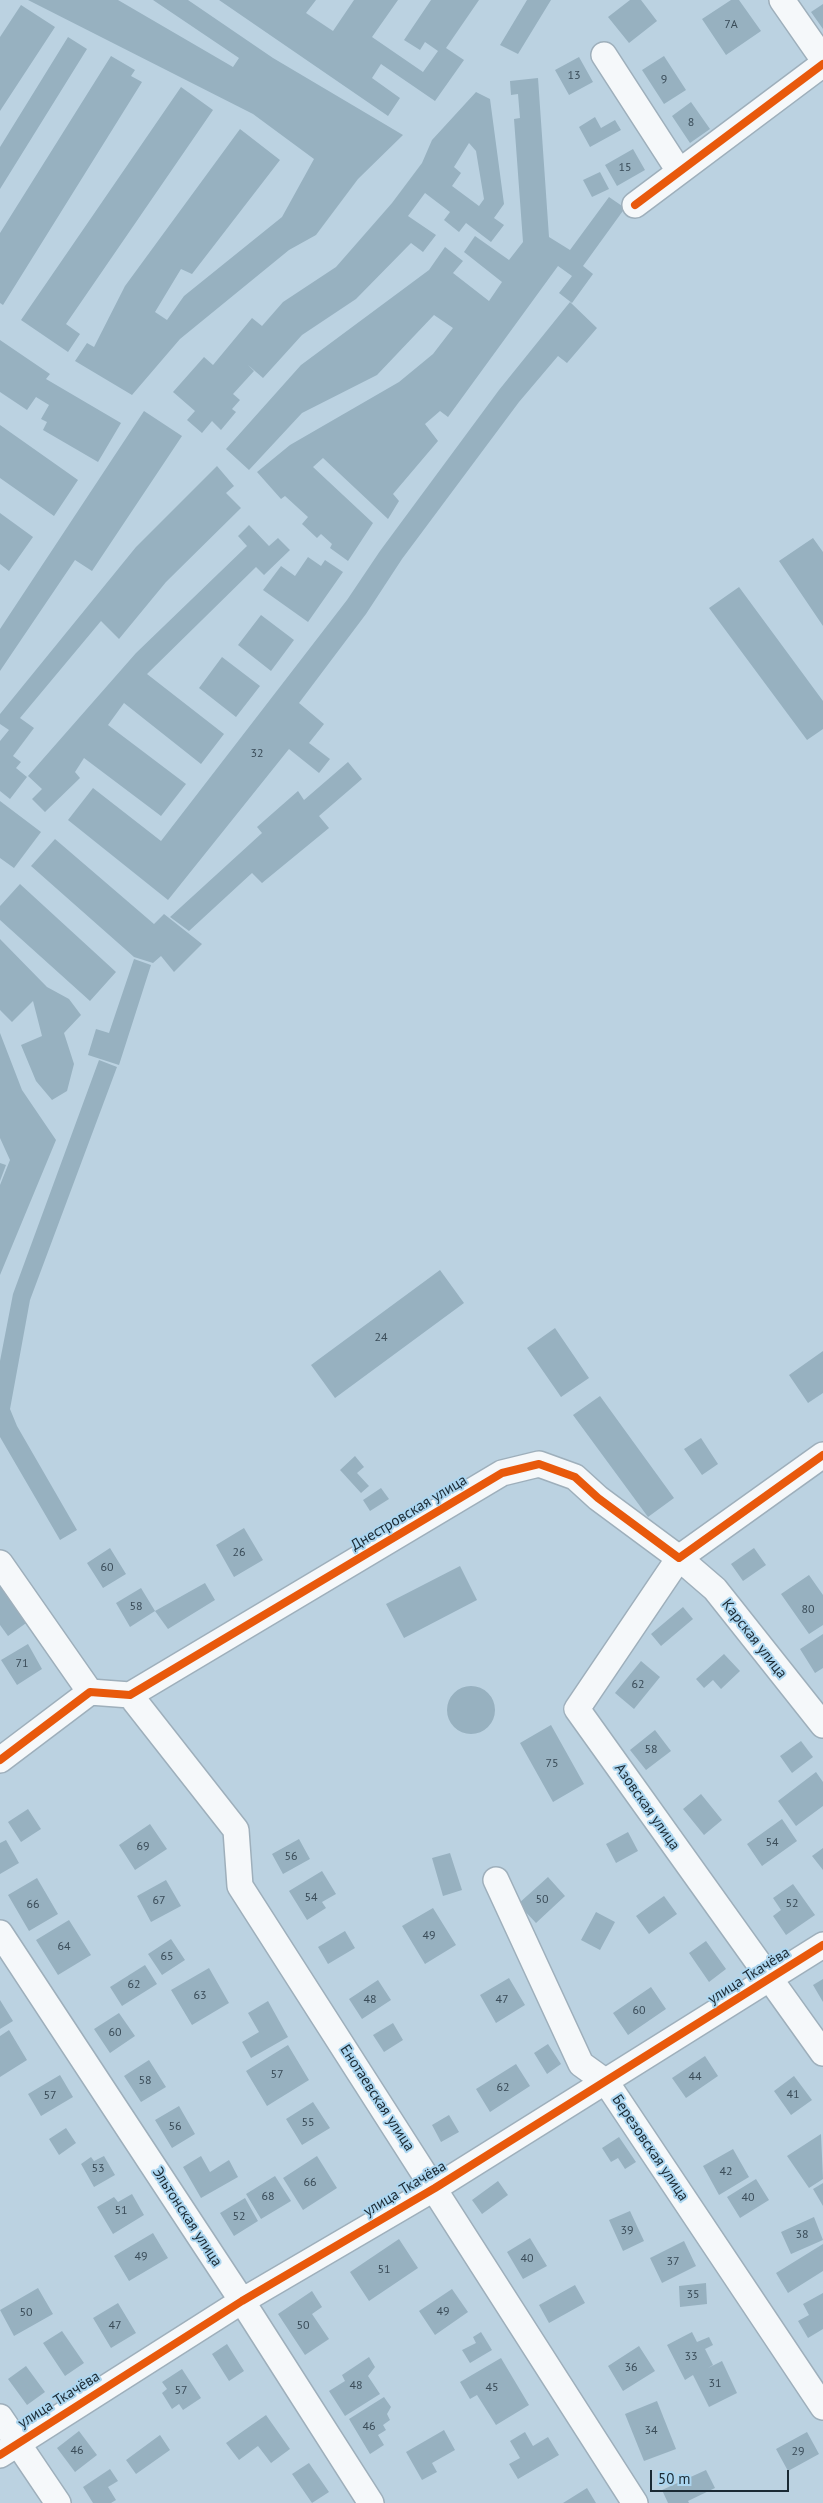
<!DOCTYPE html>
<html>
<head>
<meta charset="utf-8">
<style>
  body { margin:0 }
  #map { position:relative; width:823px; height:2503px; overflow:hidden; background:#bbd2e1; font-family:"PT Sans",sans-serif }
  canvas { display:block }
  .scale { position:absolute; left:650px; top:2470px; width:139px; height:22px; box-sizing:border-box; border:2px solid #1b2b35; border-top:0; padding-left:6px; font-size:15px; line-height:18px; white-space:nowrap; color:#1b2b35; -webkit-text-stroke:4px #acd6f0; paint-order:stroke }
</style>
</head>
<body>
<div id="map">
<canvas width="823" height="2503"></canvas>
<div class="scale">50 m</div>
</div>
<script>
const g = document.querySelector('canvas').getContext('2d');
g.lineJoin = 'round';
function fill(path, color) { g.fillStyle = color; g.fill(path, 'evenodd'); }
function strokePath(path, color, width, dash) { g.strokeStyle = color; g.lineWidth = width; g.lineCap = dash ? 'butt' : 'round'; g.setLineDash(dash || []); g.stroke(path); }
function label(font, color, halo, rows, align = 'center') {
  g.font = font + ' "PT Sans",sans-serif'; g.lineWidth = 4; g.setLineDash([]); g.textBaseline = 'middle'; g.strokeStyle = halo; g.fillStyle = color; for (const [text, x, y, turn = 0] of rows) {
    g.save(); g.translate(x, y); g.rotate((+turn || 0) * Math.PI / 180); g.textAlign = isNaN(turn) ? turn : align; if (halo) g.strokeText(text, 0, 0); g.fillText(text, 0, 0); g.restore();
  }
}
fill(new Path2D(`
  M28 0H118L233 67 239 58 153 0H188L273 58 403 135 358 179 316 235 289 250 180 339 132 395 75 361 87 343 94 347 125 286 240 129 280 160 192 274 181 269 155 312 167 320 184 296 282 217 314 159 253 114Z
  M219 0H316L306 13 333 31 354 0H398L372 37 423 72 438 51 425 42 420 50 404 40 431 0H479L446 48 464 60 435 101 381 64 372 78 400 98 388 116Z
  M527 0H551L518 54 500 45Z
  M630 0H641L657 21 629 43 608 17Z
  M731 0H739L761 31 726 55 702 19Z
  M823 4V29L811 12Z
  M21 5 55 27 0 111V37Z
  M68 37 87 49 0 189V147Z
  M111 56 135 70 131 76 142 82 3 305 0 303V233Z
  M664 56 686 90 664 104 642 70Z
  M579 57 593 82 569 95 555 70Z
  M538 78 549 237 570 250 609 197 625 208 583 266 593 274 572 303 559 293 572 276 558 266 448 417 440 411 425 424 438 441 393 494 399 501 388 519 323 458 313 467 373 523 348 561 330 548 332 544 321 534 317 538 302 524 308 517 285 496 281 499 257 472 290 445 399 382 433 354 453 328 434 315 377 375 302 413 249 470 226 449 301 365 429 270 445 247 463 261 453 273 489 301 502 282 464 252 475 236 509 260 523 242 514 119 520 118 518 94 511 95 510 81Z
  M181 87 213 110 66 324 80 334 68 352 21 320Z
  M476 92 490 99 504 204 494 218 504 225 491 242 466 223 459 232 444 220 450 212 425 193 408 216 436 235 423 252 411 243 356 299 302 335 263 378 248 365 254 371 233 394 240 400 232 409 236 412 221 430 212 421 202 433 187 420 195 411 173 392 204 357 213 365 252 318 262 326 283 302 336 267 392 203 422 163 432 140ZM469 143 476 151 484 199 479 206 452 186 461 173 454 167Z
  M691 102 710 129 690 143 672 116Z
  M595 117 601 128 615 120 621 130 590 147 579 127Z
  M633 149 645 170 617 186 605 165Z
  M600 172 609 189 592 197 583 180Z
  M570 302 597 328 567 363 558 356 519 402 402 559 366 614 299 703 324 724 309 743 330 759 319 773 289 749 168 900 68 820 93 788 161 841 347 600 380 551 499 390Z
  M0 340 50 374 46 379 121 423 98 462 43 430 47 422 41 419 49 405 36 397 27 410 0 392Z
  M144 411 182 436 92 571 75 560 0 671V629Z
  M0 425 78 480 54 516 0 478Z
  M217 466 234 486 226 493 241 508 166 582 119 639 101 621 20 718 34 728 13 756 21 762 16 768 27 777 10 799 0 791V741L9 730 0 724V714L136 547Z
  M0 513 33 537 9 571 0 564Z
  M249 525 269 546 278 538 290 550 264 575 256 567 147 674 224 734 201 764 124 703 108 725 186 784 161 816 84 758 75 772 80 778 45 812 32 799 42 789 28 776 136 653 247 546 238 536Z
  M813 538 823 552V626L779 561Z
  M308 557 321 566 325 560 343 572 308 622 263 590 281 566 295 576Z
  M739 587 823 701V729L807 740 709 608Z
  M261 615 294 640 271 671 238 645Z
  M222 657 260 686 236 717 199 688Z
  M348 762 362 779 319 816 329 828 262 883 252 873 189 931 170 917 262 833 257 827 298 791 304 800Z
  M0 801 41 832 14 868 0 858Z
  M55 839 154 924 164 914 202 944 174 972 161 956 153 963 134 957 31 866Z
  M20 884 116 972 90 1001 0 920V906Z
  M0 939 47 987 69 999 81 1015 64 1033 74 1064 67 1091 52 1100 36 1081 21 1045 42 1036 33 1001 12 1022 0 1010Z
  M134 959 151 965 119 1065 88 1055 96 1029 109 1033Z
  M0 1033 22 1090 56 1140 0 1275V1185L10 1160 0 1138Z
  M99 1060 117 1067 30 1300 10 1409 17 1426 77 1530 60 1540 0 1437V1361L13 1294Z
  M0 1163 6 1165 0 1181Z
  M440 1270 464 1303 335 1398 311 1365Z
  M555 1328 589 1378 561 1397 527 1348Z
  M823 1351V1393L808 1403 789 1375Z
  M600 1396 674 1498 648 1517 573 1415Z
  M701 1438 718 1464 702 1475 684 1449Z
  M355 1456 364 1467 357 1473 369 1486 361 1493 340 1470Z
  M381 1488 389 1499 370 1511 363 1500Z
  M244 1528 263 1560 234 1577 216 1545Z
  M110 1548 126 1574 103 1588 87 1563Z
  M754 1548 766 1565 743 1581 731 1564Z
  M460 1566 477 1600 404 1638 386 1604Z
  M809 1575 823 1595V1625L809 1634 781 1594Z
  M0 1579 29 1621 8 1636 0 1625Z
  M205 1583 215 1600 168 1629 155 1611Z
  M141 1588 155 1611 130 1627 116 1603Z
  M683 1607 693 1619 661 1646 651 1634Z
  M823 1634V1668L815 1673 800 1649Z
  M28 1644 42 1669 17 1685 1 1660Z
  M724 1654 740 1671 721 1689 713 1680 704 1688 696 1679Z
  M641 1661 660 1677 634 1709 615 1693Z
  M447 1710a24 24 0 1 1 48 0a24 24 0 1 1-48 0Z
  M551 1725 584 1784 553 1802 520 1743Z
  M655 1730 671 1751 646 1770 630 1750Z
  M801 1741 813 1757 792 1773 780 1756Z
  M816 1772 823 1782V1806L796 1826 778 1801Z
  M701 1794 722 1820 704 1835 683 1809Z
  M28 1809 41 1829 21 1842 8 1822Z
  M782 1819 797 1841 762 1866 747 1844Z
  M150 1824 167 1849 135 1870 119 1845Z
  M628 1832 638 1851 616 1863 606 1844Z
  M299 1839 310 1859 283 1874 272 1854Z
  M6 1840 19 1863 0 1874V1843Z
  M823 1848V1870L812 1856Z
  M450 1853 462 1890 443 1896 432 1858Z
  M322 1871 336 1894 322 1902 326 1908 307 1920 289 1891Z
  M548 1877 565 1896 536 1923 518 1904Z
  M37 1878 58 1914 29 1931 8 1895Z
  M166 1880 181 1906 151 1922 137 1896Z
  M793 1884 815 1915 786 1935 773 1916 781 1910 773 1898Z
  M664 1896 677 1914 649 1934 636 1916Z
  M433 1908 456 1945 425 1964 402 1926Z
  M596 1912 615 1922 600 1950 581 1940Z
  M69 1920 91 1955 58 1975 36 1940Z
  M345 1931 355 1948 328 1964 318 1947Z
  M171 1939 185 1960 162 1975 148 1954Z
  M706 1941 726 1969 709 1982 689 1953Z
  M145 1965 157 1984 122 2006 110 1987Z
  M209 1968 229 2003 192 2025 171 1990Z
  M509 1978 525 2005 496 2023 480 1995Z
  M823 1979V2002L813 1985Z
  M378 1980 391 2000 362 2019 349 1999Z
  M651 1987 666 2009 628 2035 613 2013Z
  M0 2000 13 2021 0 2029Z
  M268 2001 288 2037 251 2058 242 2042 259 2032 248 2013Z
  M119 2013 135 2036 110 2053 94 2029Z
  M393 2023 403 2040 384 2052 373 2035Z
  M9 2030 27 2060 0 2077V2036Z
  M548 2044 561 2064 547 2074 534 2053Z
  M288 2045 309 2080 267 2106 246 2071Z
  M705 2056 718 2076 686 2098 672 2078Z
  M149 2060 166 2087 141 2102 124 2076Z
  M516 2064 530 2086 490 2112 476 2089Z
  M60 2075 73 2097 41 2116 28 2094Z
  M794 2076 812 2100 791 2115 774 2091Z
  M313 2102 330 2128 302 2145 286 2119Z
  M179 2106 195 2134 172 2148 155 2120Z
  M449 2115 459 2132 441 2142 432 2125Z
  M66 2128 76 2143 59 2155 49 2139Z
  M821 2134 823 2179 809 2188 787 2156Z
  M619 2137 636 2162 625 2169 618 2158 611 2162 602 2148Z
  M733 2149 749 2177 719 2195 703 2166Z
  M104 2156 115 2175 94 2187 81 2164 91 2157 94 2161Z
  M201 2156 210 2172 229 2160 238 2177 201 2198 183 2167Z
  M317 2156 337 2188 303 2210 283 2178Z
  M275 2176 291 2201 261 2219 246 2194Z
  M756 2179 769 2200 740 2218 727 2197Z
  M498 2181 508 2195 482 2214 472 2200Z
  M823 2183V2206L813 2189Z
  M132 2194 144 2215 113 2234 97 2207 114 2197 118 2202Z
  M245 2198 258 2221 234 2236 220 2213Z
  M630 2211 644 2241 623 2251 609 2220Z
  M814 2217 823 2240 791 2254 781 2232Z
  M153 2233 168 2258 129 2281 114 2256Z
  M530 2238 547 2266 523 2279 507 2252Z
  M399 2239 418 2268 369 2301 350 2272Z
  M684 2241 696 2266 662 2283 650 2258Z
  M823 2244V2271L788 2293 776 2273Z
  M706 2283 707 2304 680 2307 679 2286Z
  M575 2285 585 2303 549 2323 539 2305Z
  M38 2288 53 2314 14 2336 0 2310Z
  M452 2289 468 2312 435 2335 419 2311Z
  M312 2291 322 2307 312 2314 329 2339 305 2355 278 2314Z
  M823 2293V2329L808 2338 798 2321 809 2315 803 2304Z
  M118 2303 136 2333 111 2348 93 2318Z
  M62 2331 84 2363 65 2376 43 2343Z
  M481 2332 492 2350 470 2363 462 2350 476 2343 473 2337Z
  M692 2332 697 2342 709 2337 713 2345 705 2349 713 2365 708 2368 722 2361 737 2393 709 2407 693 2375 685 2380 667 2345Z
  M227 2344 244 2371 229 2381 212 2354Z
  M639 2346 655 2371 623 2391 608 2366Z
  M369 2357 375 2367 368 2376 380 2394 345 2416 329 2391 345 2381 342 2375Z
  M501 2358 529 2405 496 2425 477 2395 470 2399 460 2382Z
  M26 2366 45 2392 27 2405 8 2379Z
  M182 2369 201 2398 183 2410 179 2404 172 2409 162 2393 167 2389 162 2382Z
  M384 2397 391 2407 387 2414 390 2420 383 2425 386 2430 378 2435 384 2445 370 2454 349 2419Z
  M657 2401 676 2449 644 2461 625 2414Z
  M266 2415 290 2449 271 2463 258 2446 239 2460 226 2443Z
  M444 2430 455 2450 432 2463 437 2472 422 2480 406 2452Z
  M79 2431 97 2455 75 2472 57 2448Z
  M525 2432 533 2446 548 2437 559 2455 518 2479 509 2464 520 2458 510 2441Z
  M807 2432 819 2454 788 2471 776 2449Z
  M160 2435 170 2450 136 2474 126 2460Z
  M309 2463 329 2492 312 2503 292 2474Z
  M110 2469 118 2481 108 2487 116 2500 111 2503H93L83 2487Z
  M706 2470 715 2488 688 2501 689 2503H668L662 2490Z
  M587 2488 596 2503H563Z`), '#97b1c0');
const minor = new Path2D(`
  M782 0 823 59
  M604 55 679 171
  M635 205 823 64
  M0 1563 90 1692
  M130 1695 236 1830 240 1886 635 2503
  M823 1725 715 1589 679 1558 577 1709 823 2053
  M0 1760 90 1692 130 1695 502 1473 539 1464 575 1477 598 1498 679 1558 823 1455
  M496 1880 581 2064 606 2082 823 2407
  M0 1933 242 2301 371 2503
  M0 2417 58 2503
  M0 2455 242 2301 435 2188 823 1945`);
strokePath(minor, '#9eafbb', 28);
strokePath(minor, '#f5f8fa', 25);
strokePath(new Path2D(`
  M635 205 823 64
  M0 1760 90 1692 130 1695 502 1473 539 1464 575 1477 598 1498 679 1558 823 1455
  M0 2455 242 2301 435 2188 823 1945`), '#e8590c', 8);
label('12px', '#3a4c58', null, [
  ["7А",731,25],
  ["13",574,76],
  ["9",664,80],
  ["8",691,123],
  ["15",625,168],
  ["32",257,754],
  ["24",381,1338],
  ["26",239,1553],
  ["60",107,1568],
  ["58",136,1607],
  ["80",808,1610],
  ["71",22,1664],
  ["62",638,1685],
  ["58",651,1750],
  ["75",552,1764],
  ["54",772,1843],
  ["69",143,1847],
  ["56",291,1857],
  ["54",311,1898],
  ["50",542,1900],
  ["67",159,1901],
  ["52",792,1904],
  ["66",33,1905],
  ["49",429,1936],
  ["64",64,1947],
  ["65",167,1957],
  ["62",134,1985],
  ["63",200,1996],
  ["48",370,2000],
  ["47",502,2000],
  ["60",639,2011],
  ["60",115,2033],
  ["57",277,2075],
  ["44",695,2077],
  ["58",145,2081],
  ["62",503,2088],
  ["41",793,2095],
  ["57",50,2096],
  ["55",308,2123],
  ["56",175,2127],
  ["53",98,2169],
  ["42",726,2172],
  ["66",310,2183],
  ["68",268,2197],
  ["40",748,2198],
  ["51",121,2211],
  ["52",239,2217],
  ["39",627,2231],
  ["38",802,2235],
  ["49",141,2257],
  ["40",527,2259],
  ["37",673,2262],
  ["51",384,2270],
  ["35",693,2295],
  ["49",443,2312],
  ["50",26,2313],
  ["47",115,2326],
  ["50",303,2326],
  ["33",691,2357],
  ["36",631,2368],
  ["31",715,2384],
  ["48",356,2386],
  ["45",492,2388],
  ["57",181,2391],
  ["46",369,2427],
  ["34",651,2431],
  ["46",77,2451],
  ["29",798,2452]
]);
label('15px', '#1b2b35', '#acd6f0', [
  ["Днестровская улица",409,1513,-31],
  ["Карская улица",754,1639,52],
  ["Азовская улица",647,1807,55],
  ["улица Ткачёва",749,1976,-32],
  ["Енотаевская улица",377,2098,57],
  ["Березовская улица",650,2148,56],
  ["улица Ткачёва",405,2189,-31],
  ["Эльтонская улица",187,2217,57],
  ["улица Ткачёва",59,2400,-32]
]);
</script>
</body>
</html>
